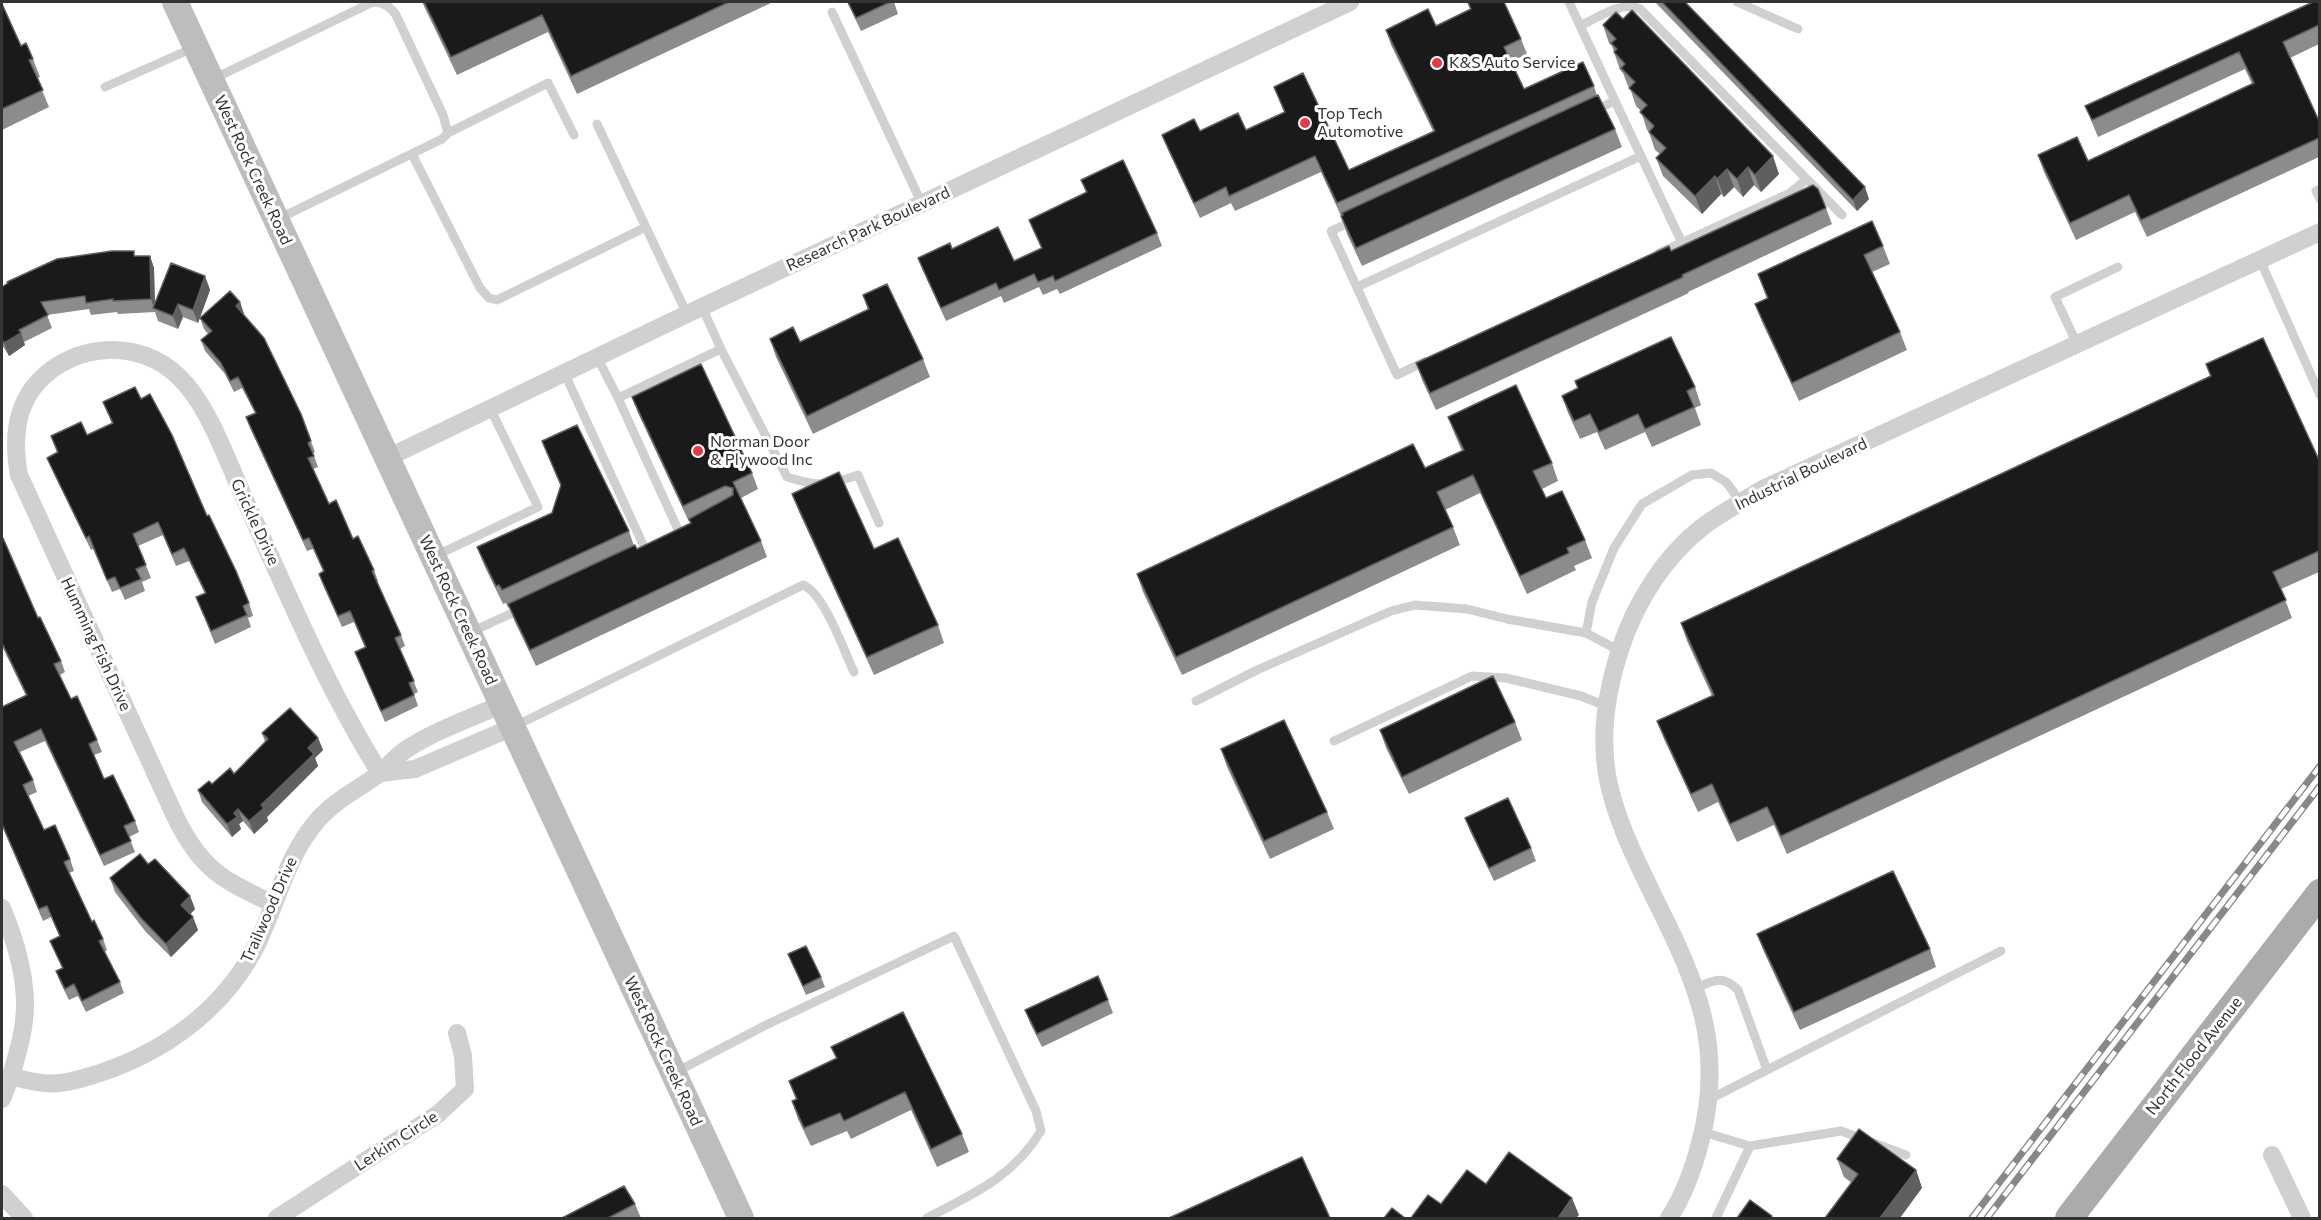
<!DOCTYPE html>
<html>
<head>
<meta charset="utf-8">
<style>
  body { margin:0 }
  #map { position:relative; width:2321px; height:1220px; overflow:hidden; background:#fff; font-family:Commissioner,sans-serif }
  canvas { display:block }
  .frame { position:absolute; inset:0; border:3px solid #333; pointer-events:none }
</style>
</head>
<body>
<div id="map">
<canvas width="2321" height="1220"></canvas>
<div class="frame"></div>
</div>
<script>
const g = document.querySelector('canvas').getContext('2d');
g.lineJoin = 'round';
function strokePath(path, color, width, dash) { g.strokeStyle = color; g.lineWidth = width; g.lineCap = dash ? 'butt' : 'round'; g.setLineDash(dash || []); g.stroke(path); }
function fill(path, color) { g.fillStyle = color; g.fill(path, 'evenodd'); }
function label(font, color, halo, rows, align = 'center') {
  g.font = font + ' Commissioner,sans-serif'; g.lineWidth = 6; g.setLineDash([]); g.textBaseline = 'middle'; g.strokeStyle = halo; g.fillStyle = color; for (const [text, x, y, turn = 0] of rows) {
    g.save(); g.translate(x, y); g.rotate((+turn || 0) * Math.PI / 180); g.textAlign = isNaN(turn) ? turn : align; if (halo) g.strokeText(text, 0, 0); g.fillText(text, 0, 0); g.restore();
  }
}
strokePath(new Path2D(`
  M1569 2 1615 101 1595 110
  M1737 2 1798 29
  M832 12 922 204
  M1580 26C1597 18 1623 0 1640 9L1842 215
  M213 79 373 2C384 3 390 6 396 15L443 115 448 133 442 139 278 219
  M105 87 193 48
  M1615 101 1682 243
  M597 124 687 314
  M448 133 548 83 574 135
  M412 154 480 288 489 298 497 300 646 227
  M2320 189 2316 191 2320 199
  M1353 221 1331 231 1397 375 1426 361
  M1659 253 1790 193 1807 179
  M2260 260 2320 395
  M1357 287 1641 156
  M702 307 721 349
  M2077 344 2055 297 2118 267
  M597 357 618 398
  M564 372 646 551
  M680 534 618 398 721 349 787 477C819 487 826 486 858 475L879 523
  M435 556 538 507 490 408
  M471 632 521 609
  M1620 651 1586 633 1592 602 1614 548 1642 504 1692 475 1711 473 1726 482 1741 502
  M1196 701 1257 670 1391 611 1415 605 1467 609 1507 619 1586 633
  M515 726 803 585C824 593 844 651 854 672
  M1334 741 1472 676 1506 678 1581 696 1606 706
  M1695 988C1714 981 1722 974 1738 990L1767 1070
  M676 1072 764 1026 954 936 1036 1111 1041 1131C1013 1177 973 1194 927 1218
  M1710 1099 2001 951
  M1703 1132 1750 1146 1841 1131 1906 1155
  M1716 1218 1750 1146`), '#d0d0d0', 9);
strokePath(new Path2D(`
  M387 458 687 314 1350 2
  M380 773 415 769 513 727
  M273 904C222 879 201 870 175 816L19 475C13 442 14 407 39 381 76 342 140 339 178 376 209 405 227 461 245 500 287 592 326 687 380 773
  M2 908C16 942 29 983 24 1021 22 1040 16 1058 11 1076
  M2 1099 11 1076C27 1081 44 1085 60 1083 73 1082 87 1077 100 1073 163 1052 220 1012 253 952 276 909 284 860 316 822 334 800 358 790 380 773 389 766 395 757 404 751 433 731 470 719 502 704
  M2272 1155 2302 1218
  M2 1194 24 1218
  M277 1218 438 1114 465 1089 463 1056 457 1033
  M1669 1218C1684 1195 1693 1170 1700 1143 1726 1047 1697 983 1654 897 1635 858 1615 818 1607 775 1600 733 1607 690 1620 650 1635 603 1665 555 1705 525 1723 512 1743 501 1763 489L2320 232`), '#d0d0d0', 18);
strokePath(new Path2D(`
  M175 2 741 1218`), '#bdbdbd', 26);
strokePath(new Path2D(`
  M2069 1218 2320 893`), '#ababab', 28);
const rail = new Path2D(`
  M1972 1218 2320 766
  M1987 1218 2320 786`);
strokePath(rail, '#888', 7);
strokePath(rail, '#fff', 4.5, [14]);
fill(new Path2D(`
  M422 2H773L577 94 548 32 457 75Z
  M847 2H894L898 14 861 31Z
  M1467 2H1504L1521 39 1527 54 1511 62 1524 89 1594 86 1597 96 1615 129 1622 147 1362 266 1347 234 1341 216 1321 172 1235 211 1231 203 1200 218 1168 150 1162 135 1200 131 1246 130 1259 124 1284 112 1274 87 1349 170 1433 131 1391 45 1386 30 1436 26 1470 9Z
  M1655 2H1685L1869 199 1857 211Z
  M2319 2V44L2290 58 2319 121V157L2147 237 2135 212 2076 240 2044 172 2038 155 2088 161 2252 84 2245 69 2098 137 2085 106Z
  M2 4 21 46 33 59 40 77 37 78 49 107 2 130Z
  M1603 25 1779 174 1761 192 1754 185 1743 197 1734 187 1724 197 1721 194 1702 214 1663 176 1656 158 1660 154 1655 150 1649 132 1647 130 1641 111 1636 106 1630 88 1628 86 1623 73 1620 70 1612 46 1609 43Z
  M1081 180 1157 233 1162 246 1060 294 1057 289 1043 295 1039 287 1004 303 1001 296 946 321 923 271 918 258 952 249 1014 261 1041 248 1029 220 1086 193Z
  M1826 208 1832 224 1688 292 1689 293 1436 410 1422 380 1416 363 1671 251Z
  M1883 246 1890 264 1872 272 1900 332 1907 350 1799 401 1762 322 1755 304 1767 299 1758 274Z
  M135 256H150L154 268 155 303 205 276 210 290 198 323 183 317 178 329 158 321 155 312 118 314 117 312 91 315 89 309 47 315 52 328 24 342 25 345 9 356 2 345V287Z
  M863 295 923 359 930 377 813 434 776 357 770 339 800 342 868 310Z
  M240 302 244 314H243L301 414 315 452 313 453 318 467 313 469 329 504 374 570 378 581 377 582 401 635 405 646 400 649 418 692 414 694 418 706 385 722 355 652 365 648 354 622 342 627 323 585 319 574 323 571 313 549 307 551 250 428 246 417 255 413 242 388 234 392 225 374 205 351 201 340 208 334 204 329 200 318Z
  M2206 364 2319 460V572L2281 589 2292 618 1787 854 1774 825 1737 842 1718 802 1698 812 1664 739 1657 721 1712 696 1687 641 1681 623 2210 376Z
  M1695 387 1701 405 1695 408 1701 425 1652 447 1645 432 1605 450 1597 432 1580 439 1568 413 1562 396Z
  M632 397 752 473 758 489 741 498 761 541 767 557 536 666 514 620 509 607 508 608 506 603 503 604 484 565 477 547 552 513 561 487 542 441 629 531 634 546 637 549 691 524 690 522H689L638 413Z
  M141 399 207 516 249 603 253 616 248 618 251 627 215 644 196 597 205 594 189 561 176 566 163 535 138 546 151 578 142 582 145 591 125 600 120 589 112 592 93 549 91 550 52 470 47 458 57 453 51 436 87 435 112 424 103 402Z
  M1448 417 1552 463 1558 481 1542 489 1546 498 1585 540 1592 558 1574 566 1576 570 1527 594 1480 493 1445 510 1453 527 1460 545 1182 675 1143 592 1137 574 1425 468 1462 451 1455 435Z
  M792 494 874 549 938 625 944 643 874 675 799 512Z
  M2 539 38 618 61 661 65 672 60 675 71 699 97 740 102 752 94 755 104 779 135 821 139 832 129 837 135 852 104 866 45 741 20 752 33 780 37 792 28 796 44 830 70 859 74 871 69 873 92 922 103 939 107 950 105 952 120 982 124 993 86 1012 78 996 69 1000 60 982 56 971 62 968 50 941 60 937 51 917 43 921 2 826V707L26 696 2 646Z
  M1515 722 1522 740 1409 794 1386 748 1380 730Z
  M262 733 318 738 323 750 315 758 318 766 267 817 268 821 254 834 243 821 239 824 241 829 232 837 202 802 198 790 234 774 265 742Z
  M1221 749 1327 812 1334 829 1270 859 1227 767Z
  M1465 818 1531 848 1536 861 1494 881 1470 831Z
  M148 864 190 896 195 909 190 914 198 930 171 957 145 931 115 892 110 878Z
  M1757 934 1930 949 1936 967 1800 1030 1764 952Z
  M788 954 821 977 825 987 806 995Z
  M1108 1000 1113 1013 1042 1047 1030 1023 1025 1010Z
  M903 1012 962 1134 969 1152 937 1167 911 1110 851 1139 847 1131 811 1146 798 1119 792 1101 796 1100 789 1081 836 1059 831 1047Z
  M1837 1159 1916 1170 1922 1188 1852 1183 1844 1177Z
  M635 1204 641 1218H562Z`), '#8c8c8c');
fill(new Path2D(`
  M1773 156 1779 174 1761 192 1755 175Z
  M1748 167 1754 185 1743 197 1737 179Z
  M1727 169 1734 187 1724 197 1717 179Z
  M1715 176 1721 194 1702 214 1695 196Z
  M1865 187 1869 199 1857 211 1853 200Z
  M150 256 154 268 155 309 154 308 151 299Z
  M205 276 210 290 198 323 193 310Z
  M240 302 244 314 240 317 236 306Z
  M178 304 183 317 178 329 173 316Z
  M21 333 25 345 9 356 4 343Z
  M318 738 323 750 315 758 318 766 267 817 268 821 254 834 249 821 308 748Z
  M238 809 243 821 239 824 241 829 232 837 227 824 234 813Z
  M190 896 195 909 186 919 181 905Z
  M193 917 198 930 171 957 166 944Z
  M1916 1170 1922 1188 1900 1218H1880Z
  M1572 1198 1579 1215 1576 1218H1558Z`), '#5f5f5f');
const building = new Path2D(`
  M424 2H729L571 76 542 15 451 57Z
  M848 2H890L856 18Z
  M1468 2H1504L1521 39 1504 47 1524 89 1583 62 1594 86 1337 203 1315 156 1229 196 1226 187 1194 203 1162 135 1194 119 1200 131 1238 113 1246 130 1285 112 1274 87 1303 73 1349 170 1435 131 1386 30 1428 9 1436 26 1471 9Z
  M1662 2H1685L1865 187 1853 200Z
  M2313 2H2319V25L2283 42 2319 121V138L2141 220 2129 195 2070 223 2038 155 2077 137 2088 161 2254 83 2239 52 2092 120 2085 106Z
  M2 4 21 46 26 43 33 59 29 60 43 90 2 109Z
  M1632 10 1773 156 1755 175 1748 167 1737 179 1727 169 1717 179 1715 176 1695 196 1656 158 1666 148 1649 132 1654 126 1640 112 1647 105 1629 88 1635 82 1621 68 1625 64 1614 52 1617 49 1611 43 1616 39 1603 25 1616 12 1623 19Z
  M1598 95 1615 129 1356 248 1341 216 1343 215 1342 213Z
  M1123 160 1157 233 1055 281 1053 276 1038 282 1034 274 999 290 996 283 941 308 918 258 950 243 952 249 998 227 1014 261 1042 248 1029 220 1087 192 1081 180Z
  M1813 185 1818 189 1826 208 1682 275 1683 277 1430 393 1416 363 1669 246 1671 251Z
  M1872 221 1883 246 1864 255 1900 332 1792 383 1755 304 1768 298 1758 274Z
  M112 251H134V256H150L151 299 113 301V299L86 303 85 296 41 302 48 315 19 330 21 333 4 343 2 339V287L8 283 7 282 57 259Z
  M171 263 205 276 193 310 178 304 173 316 153 308Z
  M887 284 923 359 807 416 770 339 793 327 800 342 869 309 863 295Z
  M230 291 240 302 236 306 264 338 301 414 311 441 308 443 314 456 308 458 329 504 336 500 353 539 358 536 374 570 372 571 401 635 395 638 414 681 409 683 414 695 381 711 355 652 366 647 350 611 338 616 319 574 324 571 309 538 303 540 246 417 256 413 238 377 230 381 221 363 201 340 212 331 200 318Z
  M1671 337 1695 387 1687 391 1694 407 1645 429 1638 414 1599 432 1590 414 1574 421 1562 396 1578 388 1575 381Z
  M2263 338 2319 460V551L2273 572 2286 600 1781 836 1767 807 1730 824 1712 784 1691 794 1657 721 1714 695 1681 623 2211 376 2206 364Z
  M701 364 752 473 733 482 761 541 530 650 508 604 635 545 637 549 691 523 689 519 733 495V488L725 486 683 506 632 397Z
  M1516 385 1552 463 1533 471 1546 498 1562 491 1585 540 1567 548 1569 553 1520 576 1473 475 1437 492 1453 527 1176 657 1137 574 1413 444 1425 468 1464 450 1448 417Z
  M135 387 141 399 150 394 172 435 207 516 209 515 236 571 249 603 243 606 247 615 211 631 196 597 206 593 184 548 172 554 158 522 133 534 146 565 136 569 141 579 120 588 115 577 107 580 89 536 86 538 47 458 58 452 51 436 81 422 87 435 113 423 103 402Z
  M577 425 629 531 502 590 499 585 496 586 477 547 552 513 561 485 542 441Z
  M839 472 874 549 898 538 938 625 867 657 792 494Z
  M3 538 38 618 40 617 61 661 54 664 71 699 77 696 97 740 89 744 104 779 113 775 135 821 124 826 131 841 100 855 41 729 14 742 33 780 23 785 44 830 55 825 70 859 64 862 92 922 94 920 103 939 99 941 120 982 82 1001 74 984 65 989 56 971 63 968 50 941 60 936 47 906 39 909 2 824V707L27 695 2 643V539Z
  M1493 676 1515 722 1402 777 1380 730Z
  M290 708 318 738 308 748 314 754 261 805 264 808 249 821 238 809 234 813 237 817 227 824 198 790 209 781 212 784 230 768 234 774 268 739 262 733Z
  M1284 720 1327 812 1264 841 1221 749Z
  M1508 798 1531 848 1489 868 1465 818Z
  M140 854 148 864 155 859 190 896 181 905 193 917 166 944 140 917 110 878Z
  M1893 871 1930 949 1794 1012 1757 934Z
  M806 946 821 977 803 986 788 954Z
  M1098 976 1108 1000 1037 1034 1025 1010Z
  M903 1012 962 1134 931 1149 905 1092 844 1121 840 1113 804 1128 792 1101 797 1099 789 1081 837 1058 831 1047Z
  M1859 1129 1916 1170 1880 1218H1825L1858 1174 1837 1159Z
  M1509 1152 1572 1198 1558 1218H1411L1428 1195 1441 1204 1467 1170 1486 1184Z
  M1302 1157 1330 1218H1169Z
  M624 1186 635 1204 608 1218H562Z
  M1750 1200 1772 1216 1771 1218H1737Z
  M1392 1208 1405 1218H1384Z`);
fill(building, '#1a1a1a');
strokePath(building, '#5f5f5f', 1.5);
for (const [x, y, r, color] of [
  [1437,63,6,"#e63946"],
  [1305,123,6,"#e63946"],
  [698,451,6,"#e63946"]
]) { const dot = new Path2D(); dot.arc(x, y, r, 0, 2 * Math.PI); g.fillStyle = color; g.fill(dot); strokePath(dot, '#fff', 2); }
label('16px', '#333', '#fff', [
  ["K&S Auto Service",1449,63],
  ["Top Tech",1317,114],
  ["Automotive",1317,132],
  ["Norman Door",710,442],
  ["& Plywood Inc",710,460]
], 'left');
label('16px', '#333', '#fff', [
  ["West Rock Creek Road",253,170,65],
  ["Research Park Boulevard",868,229,-25],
  ["Industrial Boulevard",1801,474,-26],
  ["Grickle Drive",255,522,65],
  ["West Rock Creek Road",458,610,65],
  ["Humming Fish Drive",96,644,65],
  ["Trailwood Drive",269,910,-66],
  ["West Rock Creek Road",663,1051,65],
  ["North Flood Avenue",2194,1056,-52],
  ["Lerkim Circle",396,1141,-33]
]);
</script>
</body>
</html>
